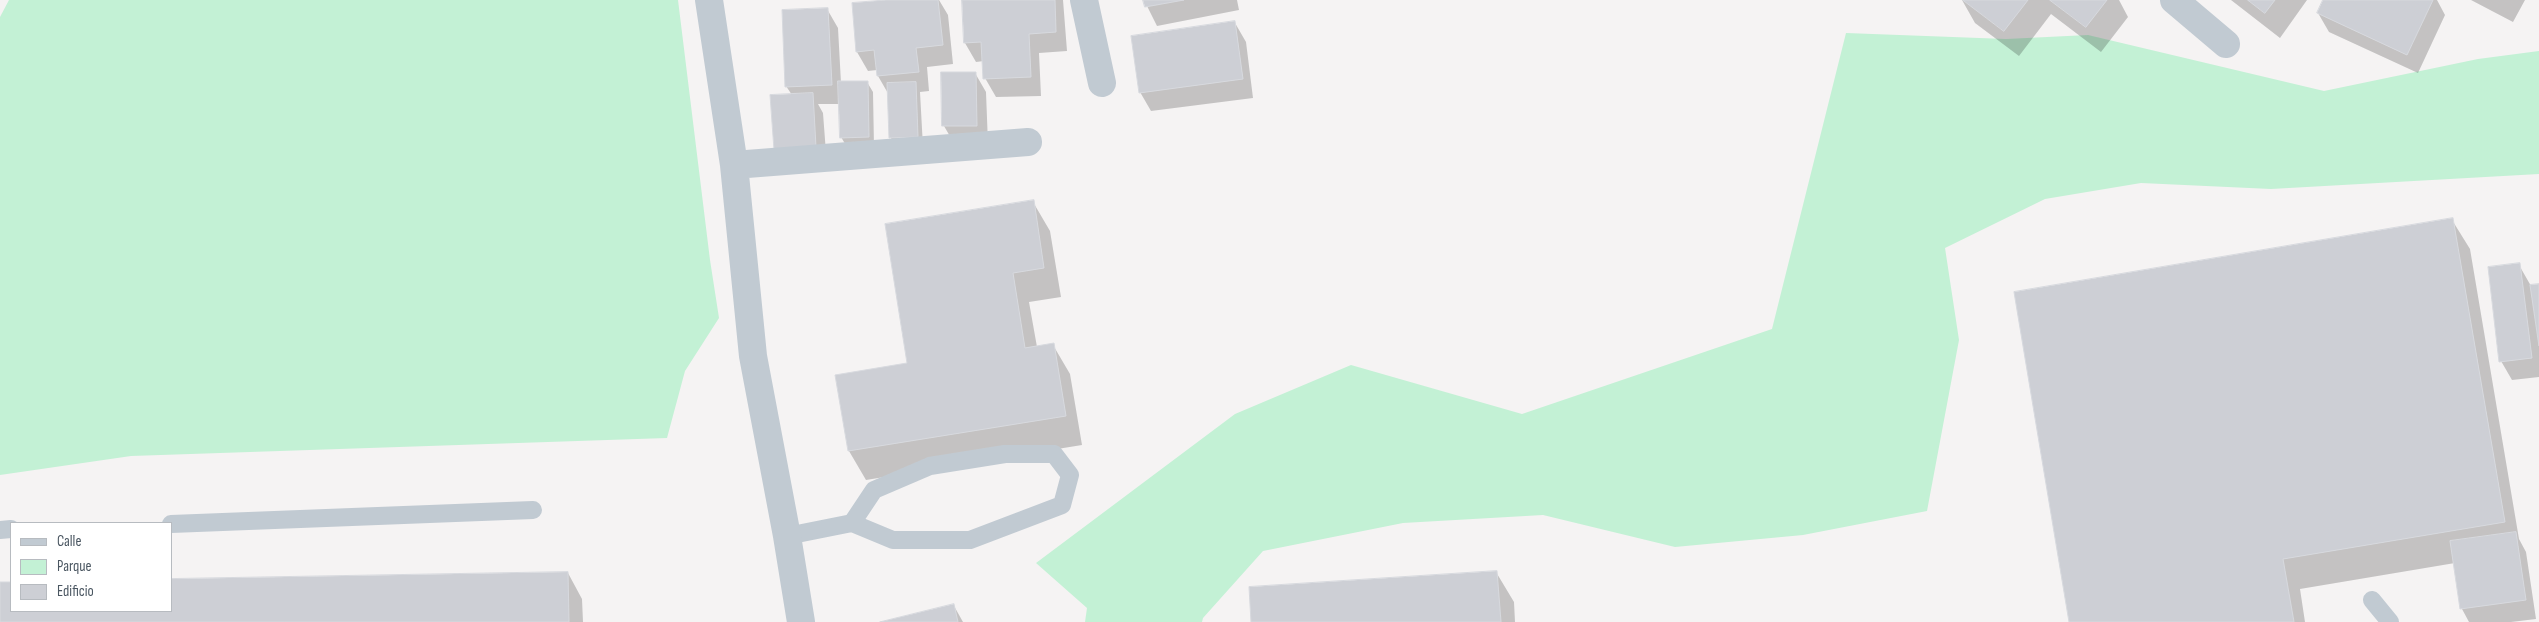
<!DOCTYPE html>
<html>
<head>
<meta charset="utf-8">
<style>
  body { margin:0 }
  #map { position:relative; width:2539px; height:622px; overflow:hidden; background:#f5f3f3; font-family:"Sofia Sans Condensed",sans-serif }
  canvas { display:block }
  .legend { position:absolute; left:10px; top:522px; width:162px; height:90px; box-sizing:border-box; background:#fff; border:1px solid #b7bbc0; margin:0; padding:6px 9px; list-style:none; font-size:15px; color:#4a5661 }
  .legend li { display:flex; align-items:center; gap:10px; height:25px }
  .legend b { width:25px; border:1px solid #b7bbc0 }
</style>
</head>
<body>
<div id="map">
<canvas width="2539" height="622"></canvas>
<ul class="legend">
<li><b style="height:6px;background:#c1cad2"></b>Calle</li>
<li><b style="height:14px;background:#c3f1d5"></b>Parque</li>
<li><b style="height:14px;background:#cdcfd5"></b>Edificio</li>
</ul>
</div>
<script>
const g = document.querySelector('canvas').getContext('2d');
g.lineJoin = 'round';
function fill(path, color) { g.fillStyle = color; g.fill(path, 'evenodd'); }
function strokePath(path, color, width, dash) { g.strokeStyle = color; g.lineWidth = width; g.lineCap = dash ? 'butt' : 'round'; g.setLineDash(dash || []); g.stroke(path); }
fill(new Path2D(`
  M9 0H678L710 260 719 318 685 371 667 438 131 456 0 475V17Z
  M1846 33 2006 39 2088 35 2324 91 2478 59 2539 51V174L2271 189 2141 183 2045 199 1945 248 1959 340 1927 511 1803 535 1675 547 1543 515 1403 523 1263 551 1203 618 1202 622H1085L1087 608 1036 563 1235 414 1351 365 1522 414 1772 329Z`), '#c3f1d5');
fill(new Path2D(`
  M899 0H939L948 15 953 64 927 67 929 91 920 92 923 147 896 148 891 138 889 95 878 76 877 70 868 71 857 52 853 5Z
  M963 0H1063L1067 51 1039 53 1041 96 996 97 985 78 984 61 976 62 965 43Z
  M1144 0H1237L1239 10 1157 26Z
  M1962 0H2119L2128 17 2101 52 2051 14 2019 56 1975 23Z
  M2231 0H2307L2280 38Z
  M2324 0H2437L2445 15 2418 73 2329 32 2318 13Z
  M2471 0H2525L2513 22Z
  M827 9 838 28 841 83 867 82 873 92 874 147H847L841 137 840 104H818L823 113 827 166 786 168 792 95 786 86Z
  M1235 23 1246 42 1253 98 1151 111 1140 92Z
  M942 73H975L986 92 988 144 955 145 944 126Z
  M1033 202 1050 231 1061 297 1029 302 1037 347 1053 345 1070 374 1082 445 866 480 849 451 909 364Z
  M2452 220 2470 249 2519 539 2526 552 2536 619 2511 622H2469L2462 609 2455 563 2300 589 2305 622H2070Z
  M2519 265 2531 286 2539 285V377L2512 380 2501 361Z
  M1496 572 1514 602 1515 622H1252Z
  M568 573 582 599 583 622H0V584L11 583V611H171Z
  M954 606 963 622H886Z`), '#0003');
const building = new Path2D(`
  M886 0H938L943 45 916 48 919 72 877 76 874 50 856 52 852 3Z
  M962 0H1055L1056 32 1029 34 1031 77 983 79 981 42 964 43Z
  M1143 0H1184L1145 7Z
  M1963 0H2028L2004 31Z
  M2050 0H2107L2086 27Z
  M2248 0H2275L2265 13Z
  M2323 0H2433L2407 55 2317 13Z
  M828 8 832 85 785 87 782 10Z
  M1235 21 1243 79 1139 93 1131 36Z
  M941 72H976L977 126H942Z
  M838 81H868L869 137 840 138Z
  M916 82 918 137 889 138 887 83Z
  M813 93 816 147 774 150 770 95Z
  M1034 200 1044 268 1013 273 1025 348 1054 343 1066 416 848 451 835 375 907 363 885 224Z
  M2453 218 2505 522 2283 559 2294 622H2069L2014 292Z
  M2520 263 2532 358 2499 362 2488 267Z
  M2539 284V346L2530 285Z
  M2516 532 2526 600 2460 609 2450 541Z
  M1497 571 1501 622H1251L1249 587Z
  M568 572 569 622H0V582H11V611H171V579Z
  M954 604 958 622H880Z`);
fill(building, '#cdcfd5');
strokePath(building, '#d7d9de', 1);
strokePath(new Path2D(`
  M171 524 533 510
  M0 530 11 529
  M787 536 852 523 893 540H970L1062 505 1070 475 1054 454H1005L930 466 874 490 852 523
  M2372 600 2390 622`), '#c1cad2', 18);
strokePath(new Path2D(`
  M709 0 734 165 753 356 787 536 801 622
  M1084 0 1102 83
  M2174 0 2226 44
  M734 165 1028 142`), '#c1cad2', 28);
</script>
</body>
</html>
